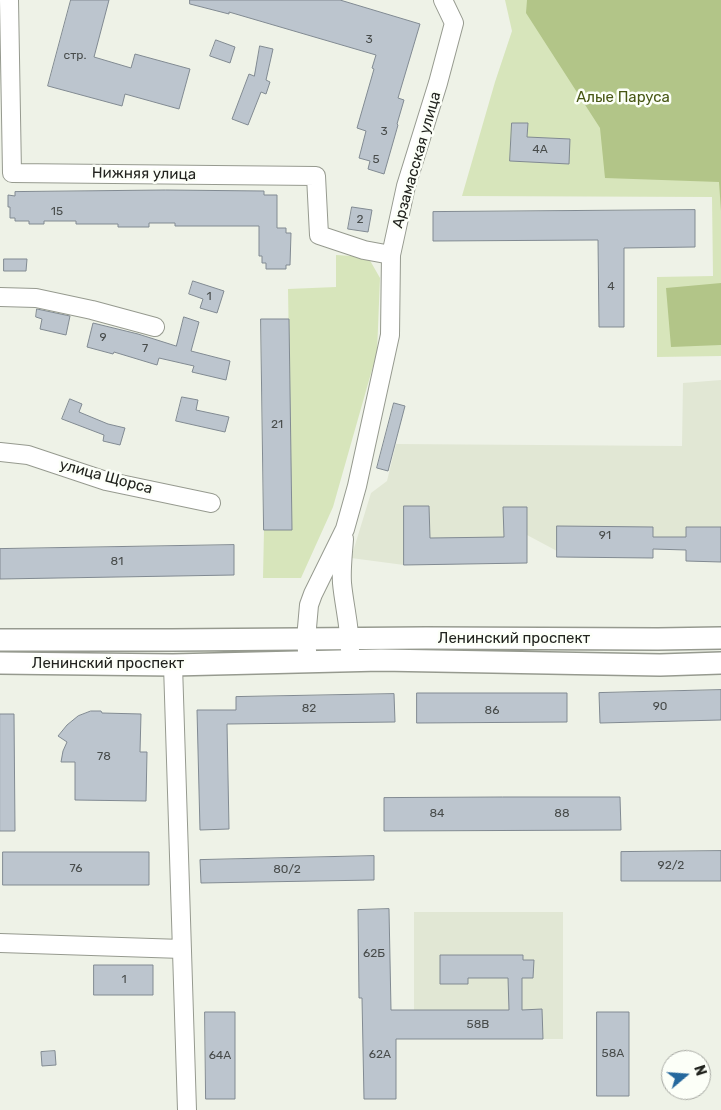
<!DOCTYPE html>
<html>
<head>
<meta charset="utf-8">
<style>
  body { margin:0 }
  #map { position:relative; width:721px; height:1110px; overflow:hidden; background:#eef2e7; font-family:Rubik,sans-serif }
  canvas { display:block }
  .north { position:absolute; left:661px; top:1050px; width:50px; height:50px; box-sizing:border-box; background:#fcfff8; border:1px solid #a5a7a1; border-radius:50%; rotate:72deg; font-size:14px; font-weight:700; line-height:20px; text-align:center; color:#22241f }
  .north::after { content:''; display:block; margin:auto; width:18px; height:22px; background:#25689d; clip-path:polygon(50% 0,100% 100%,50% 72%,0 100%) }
</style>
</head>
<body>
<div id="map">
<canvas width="721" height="1110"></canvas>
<div class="north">N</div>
</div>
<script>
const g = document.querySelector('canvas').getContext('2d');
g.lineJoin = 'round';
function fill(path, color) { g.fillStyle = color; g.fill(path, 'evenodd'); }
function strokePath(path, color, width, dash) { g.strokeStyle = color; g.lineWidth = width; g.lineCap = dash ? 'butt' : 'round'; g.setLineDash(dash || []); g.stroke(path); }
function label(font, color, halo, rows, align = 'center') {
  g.font = font + ' Rubik,sans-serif'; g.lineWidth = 5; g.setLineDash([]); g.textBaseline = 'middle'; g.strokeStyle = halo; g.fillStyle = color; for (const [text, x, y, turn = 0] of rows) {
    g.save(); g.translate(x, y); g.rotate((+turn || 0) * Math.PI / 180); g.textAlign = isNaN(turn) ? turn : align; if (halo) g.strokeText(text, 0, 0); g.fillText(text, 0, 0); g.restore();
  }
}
fill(new Path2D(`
  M721 380V562L686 561V550L653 549V558L557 557V551L527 535V563L404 565 351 558 371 493 387 481 396 444 682 446 683 383Z
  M414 912H563V1039H414Z`), '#e1e7d4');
fill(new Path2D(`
  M505 0H721V356L657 357V277L713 276 712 197 462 196 495 82 512 31Z
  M336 255 368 257 380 278 377 352 333 507 301 578H263L264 530H292L288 289 336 287Z`), '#d7e5bb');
fill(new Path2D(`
  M527 0H721V211L719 182 605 178 600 128 526 13Z
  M721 283V345L671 347 666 288Z`), '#b2c588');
const building = new Path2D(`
  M71 0H109L94 57 131 68 135 54 190 69 179 109 125 94 122 106 48 86Z
  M190 0H340L420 24 398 98 404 100 397 124 398 125 384 174 368 169 370 161 359 158 366 131 357 128 374 69 372 68 376 55 229 12V14L190 4Z
  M216 40 235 47 230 63 210 56Z
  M260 46 273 49 266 80 270 82 266 94 261 92 248 125 232 119 249 74 254 76Z
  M512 123H528L527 137 570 139 569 164 510 161Z
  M166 190 264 191V195H277V228H286V233H291L290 265H286V269H266V263H262V256H259V226H175V223H149V227H118V224H76V221H44V224H29V221H15V218H10V207H8V195L15 196V192Z
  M352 207 372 210 368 232 348 229Z
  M695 210V247L624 248V327H599L598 240 433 241V212Z
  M4 259H27L26 271H4Z
  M193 281 224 291 217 313 200 308 203 299 189 294Z
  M37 309 70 316 66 335 40 329 42 319 36 317Z
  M184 317 199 322 191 351 230 361 226 380 192 372 194 366 159 358 157 365 114 352 113 354 87 347 93 323 138 334 176 346Z
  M261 319H289L292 530H264Z
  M182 397 198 400 196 410 229 417 225 432 176 421Z
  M70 399 82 404 79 412 108 424 125 428 120 445 103 441 104 435 62 419Z
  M394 403 405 406 388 471 377 468Z
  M404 506H429L430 538 504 537 503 507H527V563L404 565Z
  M557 526 653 527V537H686V527H721V562L686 561V550L653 549V558L557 557Z
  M234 545V575L0 579V549Z
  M721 690V720L600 723 599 693Z
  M417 693H567V722L417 723Z
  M394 694 395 722 227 724 229 829 200 830 197 710H236V697Z
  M91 711H101L102 713 141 714 140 752H147L146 801 75 800V762H61L63 751 67 742 58 736 67 725 78 716Z
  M0 714H14L15 831H0Z
  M503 797H620L621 830 384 831V798Z
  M721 851V881H621V852Z
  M3 852H149V885H3Z
  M374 856V880L201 883 200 860Z
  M389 909 391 1010H509L508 978H468V984H440V955H523V960H534L533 978H522V1010L542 1009 543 1039H396V1099H364L362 998H359L358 910Z
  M94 965H153V995H94Z
  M205 1012H235V1099H206Z
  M597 1012H629V1096H597Z
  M55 1051 56 1065 42 1066 41 1052Z`);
fill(building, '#bcc5ce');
strokePath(building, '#818a92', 1);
const minor = new Path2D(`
  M9 0 12 173 316 176 319 235 364 250 391 255
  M0 297 36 298 92 310 155 327
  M0 452 28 455 106 481 211 503
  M344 539C343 554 341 568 342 583 344 605 350 627 350 650
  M307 651 306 639 309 605 313 594 345 529 357 486 390 335 391 255 406 186 438 83 454 23 443 0
  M173 665 187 1110
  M0 943 182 949`);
const major = new Path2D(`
  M0 640H172L426 638 658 639 721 638
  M0 663 173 665 381 660 660 665 721 663`);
strokePath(minor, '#969a8f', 20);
strokePath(major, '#969a8f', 24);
strokePath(minor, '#fff', 18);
strokePath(major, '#fff', 21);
label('12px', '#484c4b', null, [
  ["3",369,40],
  ["стр.",75,56],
  ["3",384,132],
  ["4А",540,150],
  ["5",376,160],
  ["15",57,212],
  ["2",360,220],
  ["4",611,287],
  ["1",209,297],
  ["9",103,338],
  ["7",145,349],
  ["21",277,425],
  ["91",605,536],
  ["81",117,562],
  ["90",660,707],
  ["82",309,709],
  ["86",492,711],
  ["78",104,757],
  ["84",437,814],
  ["88",562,814],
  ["92/2",671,866],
  ["76",76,869],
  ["80/2",287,870],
  ["62Б",374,954],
  ["1",124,980],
  ["58В",478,1025],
  ["58А",613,1054],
  ["62А",380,1055],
  ["64А",220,1056]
]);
label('15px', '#465613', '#fcfff8', [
  ["Алые Паруса",623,98]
]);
label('15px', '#22241f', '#fcfff8', [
  ["Арзамасская улица",417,160,-74],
  ["Нижняя улица",144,174,1],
  ["улица Щорса",106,477,15],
  ["Ленинский проспект",514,639],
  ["Ленинский проспект",108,664]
]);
</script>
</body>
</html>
